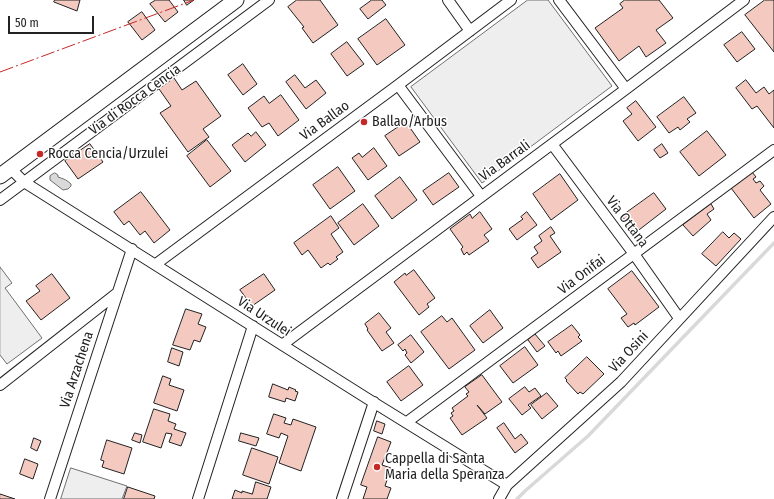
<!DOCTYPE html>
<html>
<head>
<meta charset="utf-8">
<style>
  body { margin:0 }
  #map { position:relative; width:774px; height:499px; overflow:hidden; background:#fff; font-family:"Fira Sans Condensed",sans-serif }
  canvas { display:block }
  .scale { position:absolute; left:8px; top:16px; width:86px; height:18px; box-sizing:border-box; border:2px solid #222; border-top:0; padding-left:5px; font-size:12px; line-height:14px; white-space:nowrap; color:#222; -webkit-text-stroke:3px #fff; paint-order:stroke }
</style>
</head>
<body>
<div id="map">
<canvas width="774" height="499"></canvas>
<div class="scale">50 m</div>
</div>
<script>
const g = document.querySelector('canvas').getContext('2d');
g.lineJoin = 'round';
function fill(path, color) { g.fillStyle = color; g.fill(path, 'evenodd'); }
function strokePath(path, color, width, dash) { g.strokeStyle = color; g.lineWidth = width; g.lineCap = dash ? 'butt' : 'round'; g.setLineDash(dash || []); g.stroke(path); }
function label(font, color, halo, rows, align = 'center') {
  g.font = font + ' "Fira Sans Condensed",sans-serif'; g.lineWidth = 3; g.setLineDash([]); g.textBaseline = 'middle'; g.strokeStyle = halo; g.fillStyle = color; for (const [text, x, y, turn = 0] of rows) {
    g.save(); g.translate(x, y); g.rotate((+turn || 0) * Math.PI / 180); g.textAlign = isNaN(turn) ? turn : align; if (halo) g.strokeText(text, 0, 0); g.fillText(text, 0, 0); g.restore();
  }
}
const green = new Path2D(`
  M528 0H548L612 86 482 183 411 87Z
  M0 267 12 283 5 288 42 338 7 364 0 355Z
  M71 468 127 486 122 499H61Z`);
fill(green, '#eee');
strokePath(green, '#6f6f6f', 1);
const water = new Path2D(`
  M55 173 58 175V177C64 179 67 180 71 184V186L68 189 63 190 50 180V176Z`);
fill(water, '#d9d9d9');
strokePath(water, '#6f6f6f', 1);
strokePath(new Path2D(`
  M517 499 525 491 588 436 774 243`), '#d9d9d9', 3.5);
const building = new Path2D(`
  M55 0H80L77 11 54 2Z
  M156 0H169L178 12 165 22 150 4Z
  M184 0H194L187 5Z
  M297 0H320L338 25 313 43 302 28 304 27 288 7Z
  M372 0H382L386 5 368 19 360 9Z
  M625 0H659L673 18 656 30 666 43 646 57 639 46 619 61 595 28 623 8 620 4Z
  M765 0H774V52L745 15Z
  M142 12 155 30 142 40 128 22Z
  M386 19 405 45 377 65 358 39Z
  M742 32 755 49 737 62 724 45Z
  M347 42 364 64 347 76 331 54Z
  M243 64 257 84 243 95 228 75Z
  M295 75 305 88 316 80 326 93 306 109 286 82Z
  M174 78 182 90 196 81 221 116 203 129 209 137 188 152 160 113 171 106 159 89Z
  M746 80 756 93 764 87 769 94 774 90V128L757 106 752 109 736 88Z
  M281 95 299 120 278 136 269 123 262 127 248 108 264 96 269 103Z
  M684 97 696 113 687 119 690 122 680 130 678 127 669 133 657 117Z
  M636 101 656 127 638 141 623 121 632 114 627 108Z
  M406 122 420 142 399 156 385 136Z
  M707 131 726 155 699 176 680 152Z
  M256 132 266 145 245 162 232 145 248 133 251 136Z
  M207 140 231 171 210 187 187 156Z
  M90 144 103 162 78 179 65 161Z
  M662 144 668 153 660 158 654 150Z
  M374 148 387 166 368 180 352 158 359 153 362 157Z
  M338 167 355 191 330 209 313 185Z
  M752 172 756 177 753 179 756 183 760 181 764 186 760 190 771 204 754 218 731 188Z
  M449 173 459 187 433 205 423 191Z
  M560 174 578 200 551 220 533 194Z
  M400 177 417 200 392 219 375 196Z
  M141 192 170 230 154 243 145 231 140 235 129 221 124 225 114 212Z
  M654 193 666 209 635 233 622 216Z
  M363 204 379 226 354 245 338 223Z
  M711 204 714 209 707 214 711 220 693 236 683 225Z
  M480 212 492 229 484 235 489 241 469 255 467 252 464 255 461 249 463 247 450 229 470 214 472 218Z
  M527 212 537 225 517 240 509 229 523 219 521 217Z
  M331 216 339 228 331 234 343 252 336 257 338 259 330 265 328 263 321 268 308 250 302 255 294 243Z
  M551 227 555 233 550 236 561 252 538 268 531 258 538 253 534 247 542 241 539 236Z
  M723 232 729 238 734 233 741 239 716 266 702 254Z
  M414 270 435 298 427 304 429 307 419 315 394 282 405 273 406 275Z
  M632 271 659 307 635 325 634 323 628 327 621 318 627 314 608 289Z
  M52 274 70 298 41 320 26 301 40 291 36 286Z
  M264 274 275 290 252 306 240 290Z
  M186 309 202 314 198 324 206 327 200 342 194 340 190 350 173 345Z
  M490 310 503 328 483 343 470 326Z
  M379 313 391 328 386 332 394 343 382 351 367 330 368 329 365 324Z
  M442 316 447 322 452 318 475 350 449 369 421 332Z
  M572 325 580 335 578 337 582 341 561 356 558 351 556 353 548 342Z
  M535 334 545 346 537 352 528 340Z
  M411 335 424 352 411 363 405 355 407 353 405 349 403 351 398 345Z
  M525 347 538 365 513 383 500 366Z
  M172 348 183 352 179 366 168 362Z
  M587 357 604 374 583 394 580 392 578 394 566 381 567 380 565 378Z
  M409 366 423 385 401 401 387 382Z
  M482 375 502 402 485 414 477 405 487 418 462 435 450 418 453 416 451 413 454 411 452 408 468 396 466 394 469 392 465 387Z
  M163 376 171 379 169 385 184 390 177 411 154 403Z
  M273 384 288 390 289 387 296 390 295 391 298 392 295 401 286 398 285 402 269 397Z
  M525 387 529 392 535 388 541 396 528 405 531 408 522 415 509 399Z
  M547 393 558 406 542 419 531 405Z
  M154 409 170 414 168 421 176 424 174 429 186 433 181 446 169 442 172 434 166 433 161 448 143 442Z
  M274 414 286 418 284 423 291 425 293 419 316 427 301 471 279 463 288 436 281 433 279 438 267 434Z
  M377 421 385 424 382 434 374 431Z
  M504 423 515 439 521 434 528 443 515 453 497 428Z
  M135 433 142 435 140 443 132 440Z
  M241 433 259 438 256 446 239 441Z
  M378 437 391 442 382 465 391 468 385 486 391 488 387 499H363L367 487 361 485Z
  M34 438 41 441 37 451 31 448Z
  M107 440 132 448 124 474 102 467 104 461 101 460Z
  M252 448 278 457 269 484 243 475Z
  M25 459 38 464 33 479 20 474Z
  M256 482 271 487 267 499H232L235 490 242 493V491L252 494Z
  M128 487 155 496 154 499H124Z
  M0 494 15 499H0Z`);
fill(building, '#f3c9c0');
strokePath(building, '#222', 1);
const minor = new Path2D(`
  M448 0 470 31
  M559 0 626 89
  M398 85 481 196
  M552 144 634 254 679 318
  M10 168 24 182 368 399 507 485
  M0 200 269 0
  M156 264 398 85 511 0
  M282 345 626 89 744 0
  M0 385 116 294
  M407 422 774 150
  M50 499 132 249
  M198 499 253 326
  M342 499 374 402
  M499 499 507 485 621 382 774 217`);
const secondary = new Path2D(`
  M0 176 236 0`);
strokePath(minor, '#222', 12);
strokePath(secondary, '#222', 17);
strokePath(minor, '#fff', 10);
strokePath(secondary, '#fff', 15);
strokePath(new Path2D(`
  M0 72 194 0`), '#c62828', 1, [14, 3, 2, 3]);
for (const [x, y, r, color] of [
  [364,122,4,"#c62828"],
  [40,154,4,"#c62828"],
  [377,467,4,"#c62828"]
]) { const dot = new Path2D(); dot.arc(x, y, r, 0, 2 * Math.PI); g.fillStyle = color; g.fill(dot); strokePath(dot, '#fff', 1.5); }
label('14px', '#222', '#fff', [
  ["Via di Rocca Cencia",135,100,-36],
  ["Via Ballao",325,121,-36],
  ["Via Barrali",505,161,-36],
  ["Via Ottana",627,222,53],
  ["Via Onifai",582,275,-37],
  ["Via Urzulei",264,317,33],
  ["Via Osini",629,352,-47],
  ["Via Arzachena",77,370,-72]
]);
label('14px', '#222', '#fff', [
  ["Ballao/Arbus",372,122],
  ["Rocca Cencia/Urzulei",48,154],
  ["Cappella di Santa",385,459],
  ["Maria della Speranza",385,475]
], 'left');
</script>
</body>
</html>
